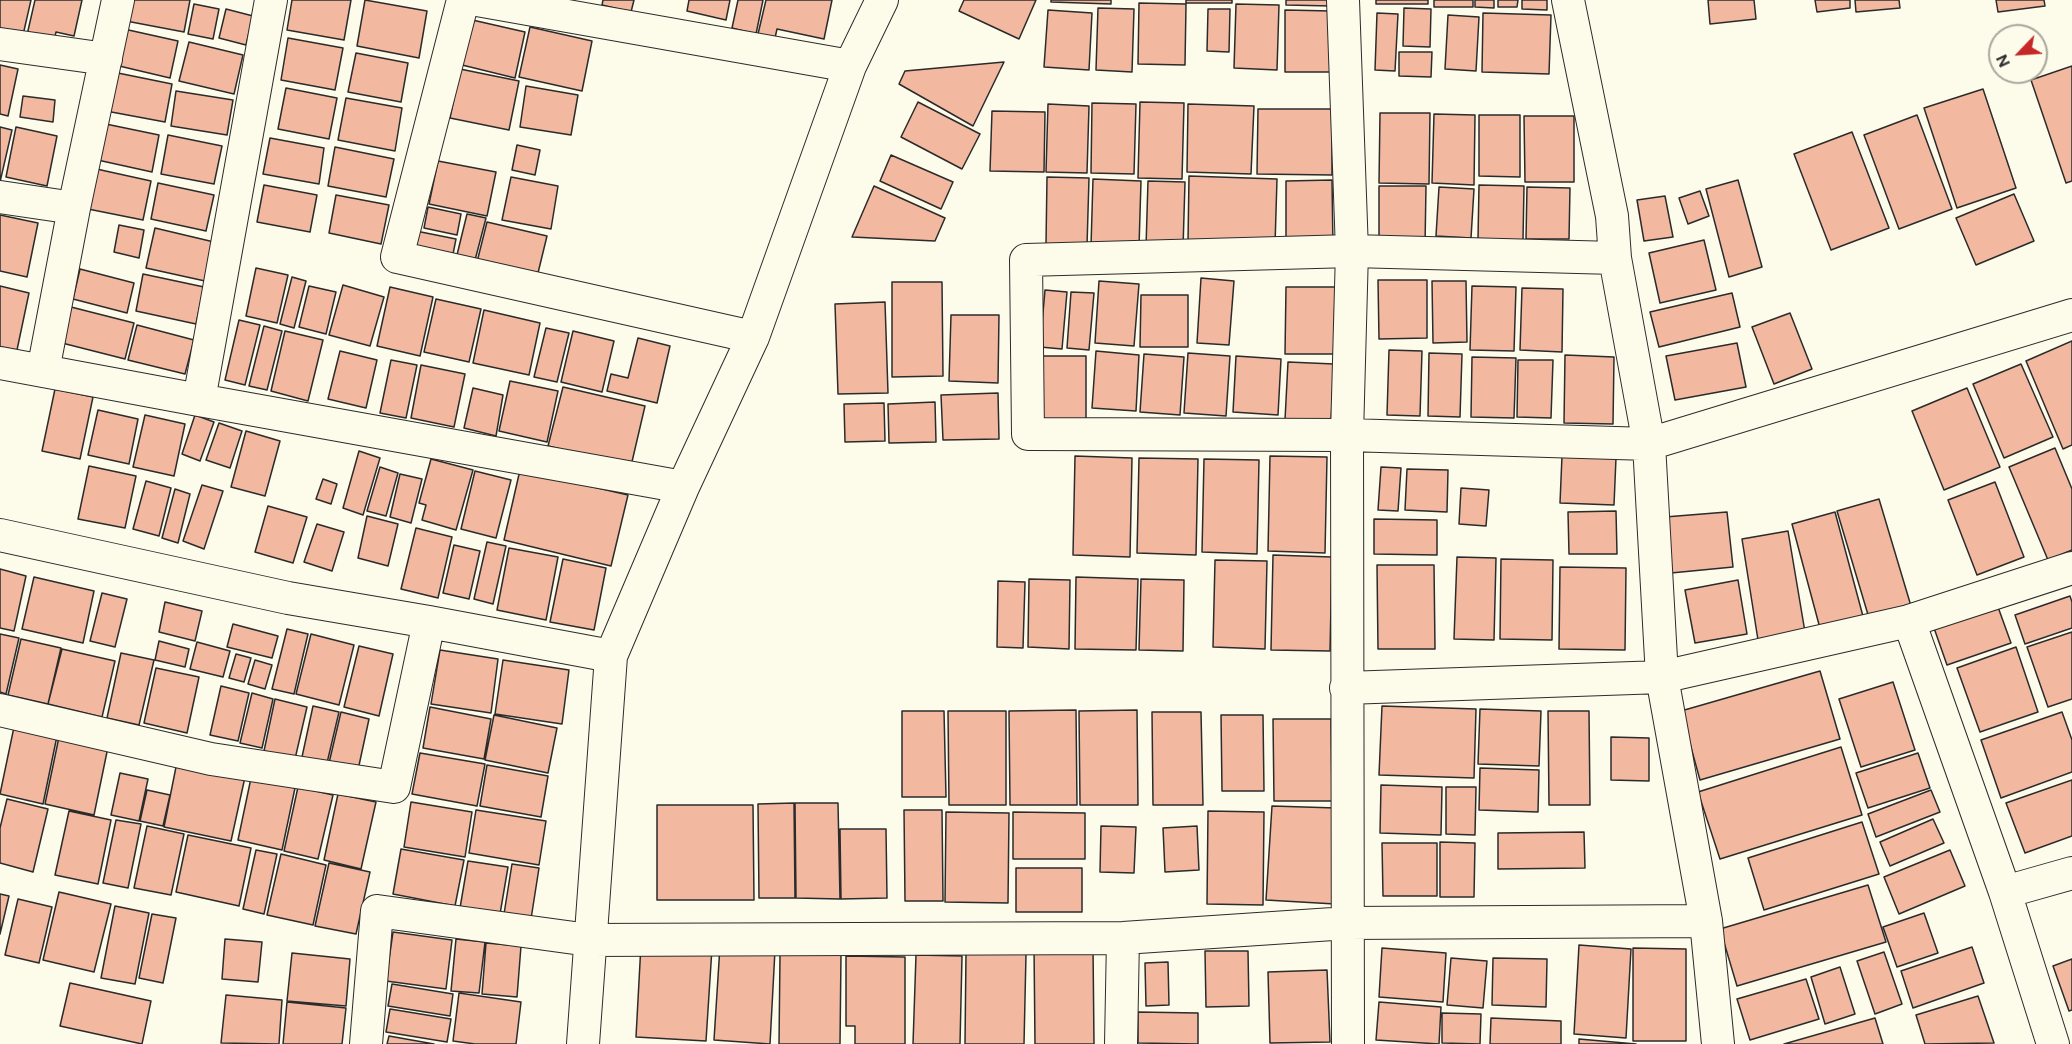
<!DOCTYPE html>
<html>
<head>
<meta charset="utf-8">
<style>
  body { margin:0 }
  #map { position:relative; width:2072px; height:1044px; overflow:hidden; background:#fdfbea; font-family:"DM Sans",sans-serif }
  canvas { display:block }
  .north { position:absolute; left:1988px; top:24px; width:60px; height:60px; box-sizing:border-box; background:#fdfbea; border:2px solid #a9a89e; border-radius:50%; rotate:245deg; font-size:16px; font-weight:700; line-height:24px; text-align:center; color:#2b2b2b }
  .north::after { content:''; display:block; margin:auto; width:21px; height:27px; background:#c62828; clip-path:polygon(50% 0,100% 100%,50% 72%,0 100%) }
</style>
</head>
<body>
<div id="map">
<canvas width="2072" height="1044"></canvas>
<div class="north">N</div>
</div>
<script>
const g = document.querySelector('canvas').getContext('2d');
g.lineJoin = 'round';
function fill(path, color) { g.fillStyle = color; g.fill(path, 'evenodd'); }
function strokePath(path, color, width, dash) { g.strokeStyle = color; g.lineWidth = width; g.lineCap = dash ? 'butt' : 'round'; g.setLineDash(dash || []); g.stroke(path); }
const building = new Path2D(`
  M0 0H31L23 35 0 30Z
  M35 0H82L74 36 56 32 54 41 27 35Z
  M130 0H190L184 32 126 21Z
  M292 0H351L344 40 287 30Z
  M365 0 427 11 419 58 357 46Z
  M603 0H634L631 12 602 5Z
  M689 0H730L726 20 687 11Z
  M738 0H763L756 34 732 28Z
  M766 0H832L824 39 777 29 775 38 758 34Z
  M964 0H1036L1019 39 959 11Z
  M1051 0H1111V4L1051 2Z
  M1186 0H1232V3H1186Z
  M1286 0H1332V6L1286 5Z
  M1376 0H1428V4H1376Z
  M1434 0H1473V7H1434Z
  M1475 0H1494V8L1475 7Z
  M1498 0H1518L1517 7H1498Z
  M1522 0H1547V10L1522 9Z
  M1708 0H1754L1756 19 1710 24Z
  M1815 0H1850V8L1817 12Z
  M1855 0H1899L1900 8 1856 12Z
  M1996 0H2044L2045 6 1998 12Z
  M1139 3 1186 4 1185 65 1138 64Z
  M194 4 219 9 213 39 188 34Z
  M1236 4 1279 5 1277 70 1234 68Z
  M1098 8 1134 9 1132 72 1096 70Z
  M1404 8 1431 9 1430 47 1403 46Z
  M226 9 253 16 246 45 219 38Z
  M1208 9H1230L1229 52 1207 51Z
  M1048 10 1092 13 1089 70 1044 67Z
  M1285 10 1332 11V72H1285Z
  M1377 13 1398 14 1395 71 1375 70Z
  M1483 13 1551 15 1549 74 1482 72Z
  M1448 15 1479 17 1476 71 1445 69Z
  M468 19 525 32 515 78 458 64Z
  M530 27 592 41 582 91 519 77Z
  M124 29 178 41 170 78 115 65Z
  M288 38 343 48 335 90 281 80Z
  M189 42 243 55 234 94 179 81Z
  M1399 52H1432L1431 77 1399 76Z
  M356 53 408 63 401 102 348 92Z
  M1004 62 973 126 899 84 905 71Z
  M0 65 18 69 8 116 0 114Z
  M2072 66V181L2066 183 2031 80Z
  M460 69 519 81 509 130 450 118Z
  M113 72 172 84 165 122 106 111Z
  M526 86 578 95 571 135 520 127Z
  M286 88 337 98 329 139 278 129Z
  M1983 89 2016 188 1957 208 1924 108Z
  M176 91 233 100 227 135 171 126Z
  M23 96 55 100 53 122 20 117Z
  M346 98 402 108 395 151 338 140Z
  M918 102 980 134 962 169 901 137Z
  M1140 102 1184 103 1182 179 1138 178Z
  M1092 103 1136 104 1134 174 1091 173Z
  M1048 104 1089 106 1087 173 1046 172Z
  M1188 104 1254 106 1251 174 1187 172Z
  M1258 109H1332V175L1257 174Z
  M992 111 1045 112 1044 172 990 171Z
  M1380 113H1430L1429 184 1379 183Z
  M1434 114 1475 115 1474 185 1432 183Z
  M1479 115H1520V177L1479 176Z
  M1917 115 1952 209 1899 229 1864 135Z
  M1524 116H1574V182H1525Z
  M101 123 159 135 152 172 93 159Z
  M0 127 12 130 0 182Z
  M16 127 57 136 47 186 6 177Z
  M1852 132 1889 228 1831 250 1794 154Z
  M168 135 222 146 214 184 161 174Z
  M270 138 324 148 319 184 263 174Z
  M517 145 540 150 535 175 512 170Z
  M335 147 394 159 386 197 328 186Z
  M891 155 953 182 941 209 880 181Z
  M438 161 496 172 487 216 429 204Z
  M92 168 151 181 143 220 83 208Z
  M1189 176 1277 179 1275 245 1188 242Z
  M511 177 558 186 551 229 502 220Z
  M1047 177 1089 178 1087 246 1046 244Z
  M1093 179 1141 181 1139 247 1091 246Z
  M1332 180 1333 248H1286V181Z
  M1738 180 1762 267 1729 277 1706 189Z
  M1148 181 1185 182 1183 248 1146 247Z
  M158 183 214 195 206 231 151 219Z
  M264 185 317 195 310 232 257 222Z
  M1479 185 1524 186 1523 240 1478 239Z
  M874 186 945 218 935 241 852 237Z
  M1379 186H1426L1425 246H1379Z
  M1439 187 1474 189 1471 238 1436 236Z
  M1527 187 1570 188 1569 239H1526Z
  M1700 191 1709 216 1688 224 1679 198Z
  M2014 194 2034 241 1976 265 1956 218Z
  M336 195 389 205 381 244 329 233Z
  M1665 196 1673 237 1644 241 1637 200Z
  M428 207 461 214 457 235 424 228Z
  M467 214 486 218 474 264 456 259Z
  M0 215 38 223 27 277 0 271Z
  M487 222 547 236 537 277 477 262Z
  M119 225 144 230 139 258 114 252Z
  M155 228 214 242 205 281 146 268Z
  M416 231 456 239 452 259 412 252Z
  M1704 240 1716 290 1660 303 1649 253Z
  M256 268 288 275 277 323 246 316Z
  M80 269 134 283 127 313 73 299Z
  M143 274 204 287 196 324 136 311Z
  M292 277 306 281 294 328 280 324Z
  M1201 278 1234 281 1229 345 1197 343Z
  M1378 280H1427V338L1379 339Z
  M1099 281 1139 284 1134 346 1095 343Z
  M1432 281H1466L1467 342 1433 343Z
  M892 282H942L943 376 892 377Z
  M343 285 384 297 370 346 329 335Z
  M0 286 29 293 17 350 0 347Z
  M309 286 336 292 326 334 299 327Z
  M1472 286 1516 287 1514 351 1470 350Z
  M390 287 433 297 420 356 377 346Z
  M1286 287H1335L1334 354H1285Z
  M1522 288 1563 289 1562 352 1520 350Z
  M1045 290 1067 292 1062 349 1040 347Z
  M1071 292 1094 293 1089 350 1067 348Z
  M1732 293 1740 327 1659 347 1650 312Z
  M1141 295H1188V347H1140Z
  M436 299 481 309 469 362 424 352Z
  M885 302 888 393 838 394 835 304Z
  M71 307 134 323 125 359 62 343Z
  M484 310 540 323 529 375 473 363Z
  M1790 313 1812 369 1774 384 1752 327Z
  M951 315H999L998 383 949 381Z
  M239 320 260 325 245 385 225 380Z
  M137 325 194 340 185 374 128 360Z
  M264 326 282 331 267 390 249 386Z
  M546 328 569 333 557 382 534 377Z
  M285 331 323 340 308 401 271 391Z
  M573 331 614 341 602 392 561 382Z
  M638 338 670 346 657 403 607 391 611 374 628 378Z
  M2072 341V445L2063 449 2026 361Z
  M1737 343 1746 387 1675 400 1666 356Z
  M1389 350 1422 351 1420 416 1387 415Z
  M340 351 377 360 366 408 328 399Z
  M1096 351 1139 355 1136 411 1092 408Z
  M1188 353 1230 356 1226 416 1184 413Z
  M1429 353 1462 354 1460 417 1428 416Z
  M1144 354 1184 357 1180 415 1140 412Z
  M1565 355 1614 357 1613 424 1564 423Z
  M1042 356H1086V419H1042Z
  M1236 356 1281 359 1278 415 1233 412Z
  M1472 357 1516 358 1514 418 1471 417Z
  M391 360 417 365 406 418 380 413Z
  M1518 360H1553L1551 418 1517 417Z
  M1288 362 1334 364 1331 422 1285 420Z
  M2021 364 2053 437 2004 458 1973 384Z
  M421 365 465 374 454 427 411 418Z
  M510 381 558 391 547 442 499 431Z
  M563 387 645 406 631 466 548 446Z
  M473 388 503 395 496 436 464 428Z
  M1967 388 2000 467 1944 490 1912 411Z
  M55 389 93 397 80 459 42 451Z
  M998 393 999 439 943 440 941 395Z
  M935 402 936 442 889 443 888 404Z
  M884 403 885 441 845 442 844 404Z
  M98 410 138 419 129 464 88 455Z
  M145 415 185 424 174 476 133 467Z
  M195 415 214 422 200 461 182 454Z
  M219 423 242 431 230 468 206 460Z
  M246 431 280 441 265 496 231 487Z
  M2055 448 2072 489V550L2048 560 2009 467Z
  M359 451 380 458 363 515 343 508Z
  M1075 456 1132 458 1130 557 1073 555Z
  M1270 456 1327 457 1325 553 1268 551Z
  M1562 456 1616 458 1614 505 1560 503Z
  M1139 458 1198 459 1196 555 1137 553Z
  M431 459 473 470 456 530 422 520 426 505 419 503Z
  M1204 459 1259 460 1257 554 1202 552Z
  M89 466 136 476 125 528 78 519Z
  M380 467 398 473 386 516 367 511Z
  M1381 467 1401 468 1398 511 1378 510Z
  M1407 469 1448 470 1447 512 1405 510Z
  M520 470 628 495 611 566 504 540Z
  M475 471 511 480 496 538 461 529Z
  M400 474 422 479 411 523 390 517Z
  M323 479 337 484 331 504 316 499Z
  M146 481 171 488 159 536 133 529Z
  M1995 482 2024 557 1977 575 1948 500Z
  M202 485 223 491 204 549 183 541Z
  M1461 488 1489 490 1486 526 1459 524Z
  M175 489 190 494 178 543 162 538Z
  M1879 499 1911 606 1869 618 1837 511Z
  M268 506 307 517 293 563 255 552Z
  M1616 511 1617 554H1569L1568 512Z
  M1727 512 1733 567 1671 573 1665 517Z
  M1835 512 1864 620 1821 632 1792 524Z
  M367 516 398 524 388 566 358 558Z
  M1374 519 1437 520V555L1374 554Z
  M317 524 344 532 332 571 304 562Z
  M416 528 452 537 438 598 401 589Z
  M1788 531 1805 632 1758 640 1742 539Z
  M487 542 506 546 493 604 474 599Z
  M454 545 480 551 469 599 443 593Z
  M509 548 558 557 546 620 497 610Z
  M1273 555 1332 557 1330 651 1271 650Z
  M1457 557 1496 558 1494 640 1454 639Z
  M563 559 606 568 594 630 550 622Z
  M1501 559 1553 560 1552 640 1500 639Z
  M1215 560 1267 561 1265 649 1213 647Z
  M1377 565H1434L1435 649H1378Z
  M1560 567 1626 568 1625 650 1559 649Z
  M0 569 26 576 14 631 0 628Z
  M34 577 94 591 83 643 22 629Z
  M1076 577 1138 579 1136 650 1075 649Z
  M1029 579 1070 580 1069 649 1028 647Z
  M1141 579 1184 580 1183 651 1139 650Z
  M1738 580 1747 634 1695 643 1685 590Z
  M998 581 1025 582 1023 648 997 647Z
  M102 593 127 599 115 647 90 641Z
  M2070 596 2072 602V628L2025 644 2015 615Z
  M165 602 202 611 195 641 159 632Z
  M1998 607 2011 643 1947 665 1934 628Z
  M233 624 278 636 272 658 227 647Z
  M287 629 308 634 294 694 272 689Z
  M2072 632V699L2048 707 2027 647Z
  M0 634 19 638 6 694 0 692Z
  M311 634 354 645 339 705 296 694Z
  M21 639 61 648 48 704 8 695Z
  M159 641 189 649 185 667 155 660Z
  M197 642 230 651 223 677 190 669Z
  M359 646 393 654 379 716 344 707Z
  M2016 647 2038 712 1980 732 1957 668Z
  M62 649 115 661 102 717 48 704Z
  M440 650 498 659 491 713 431 704Z
  M121 653 154 660 139 725 107 718Z
  M236 654 251 658 244 682 229 678Z
  M255 660 272 665 265 689 248 684Z
  M503 660 569 670 562 724 495 714Z
  M156 668 199 677 187 733 144 723Z
  M1820 671 1840 739 1700 780 1681 711Z
  M1893 682 1915 750 1861 767 1839 699Z
  M221 686 249 693 238 741 210 735Z
  M252 693 273 699 262 748 240 743Z
  M275 699 307 707 295 759 264 751Z
  M313 706 339 712 327 763 302 757Z
  M1382 706 1476 709 1474 778 1379 775Z
  M430 707 491 719 484 759 423 748Z
  M1480 709 1541 711 1539 766 1478 764Z
  M1076 710 1077 805H1010L1009 711Z
  M1137 710 1138 805H1080L1079 711Z
  M902 711H944L946 797H902Z
  M948 711H1006V805H949Z
  M1548 711H1589L1590 805H1549Z
  M341 712 369 719 358 770 329 763Z
  M1152 712H1201L1203 805H1153Z
  M2062 712 2072 740V772L2001 798 1981 740Z
  M494 715 557 728 548 773 485 760Z
  M1221 715H1263L1264 791H1222Z
  M1273 719H1331L1332 801H1274Z
  M14 727 57 736 43 804 0 794Z
  M59 737 108 747 94 815 45 804Z
  M1611 737 1649 738V781L1611 780Z
  M1841 747 1862 815 1720 859 1698 792Z
  M420 753 485 764 477 806 412 794Z
  M1918 753 1930 788 1868 808 1856 773Z
  M177 762 245 777 231 841 164 827Z
  M487 765 548 776 541 817 480 806Z
  M1480 768 1539 770 1538 812 1479 810Z
  M120 773 148 779 139 821 111 815Z
  M251 778 295 788 282 850 238 840Z
  M2072 780V836L2025 853 2006 803Z
  M1381 785 1442 787 1441 835 1380 833Z
  M298 787 333 795 318 859 284 851Z
  M1446 787H1476L1475 835 1446 834Z
  M147 790 170 795 163 826 140 821Z
  M1931 790 1940 812 1876 837 1868 814Z
  M338 794 376 802 361 869 324 860Z
  M7 799 48 809 33 872 0 863V828Z
  M411 802 472 812 465 857 404 847Z
  M794 803 795 898H759L758 804Z
  M795 803H838L840 899 796 898Z
  M657 805H753L754 900H657Z
  M1272 806 1336 808 1335 904 1266 900Z
  M476 810 546 821 539 865 469 853Z
  M904 810H942L943 901H905Z
  M69 811 111 820 98 884 55 875Z
  M1208 811 1264 812 1263 905 1207 904Z
  M946 812 1009 813 1008 903 945 902Z
  M1013 812 1085 813V859H1013Z
  M1933 819 1944 843 1890 866 1880 842Z
  M116 820 141 824 128 888 103 883Z
  M1862 822 1879 874 1764 910 1748 858Z
  M147 826 184 834 171 895 134 888Z
  M1101 826 1136 827 1134 873 1100 872Z
  M1197 826 1199 870 1165 872 1163 828Z
  M840 829H886L887 898 841 899Z
  M1584 832 1585 868 1498 869V833Z
  M188 835 251 848 239 906 176 892Z
  M1440 842 1475 843 1474 897H1440Z
  M1382 843H1437V896H1383Z
  M401 849 464 860 455 906 393 894Z
  M256 850 277 854 264 914 243 909Z
  M1950 850 1965 886 1899 914 1884 877Z
  M281 854 326 865 313 925 267 915Z
  M468 861 508 867 500 914 460 908Z
  M329 863 370 872 356 934 315 926Z
  M512 864 539 868 531 919 504 914Z
  M1016 868H1082V912H1016Z
  M1868 885 1886 942 1737 986 1720 929Z
  M59 892 111 904 94 972 43 960Z
  M0 894 9 896 0 934Z
  M18 899 52 907 39 963 5 955Z
  M115 906 149 913 135 984 101 978Z
  M1924 913 1938 953 1897 967 1883 927Z
  M152 914 176 918 163 983 139 978Z
  M393 932 452 940 446 989 386 981Z
  M225 939 262 942 258 982 222 979Z
  M456 939 485 942 479 993 451 991Z
  M486 943 521 946 517 997 482 994Z
  M641 944 712 948 706 1041 636 1037Z
  M1579 945 1631 949 1626 1038 1574 1034Z
  M720 946 775 950 770 1044 714 1040Z
  M1034 946H1093L1094 1044H1035Z
  M1972 947 1984 983 1913 1008 1901 971Z
  M1382 948 1446 953 1443 1002 1379 997Z
  M1633 948 1686 949V1041H1633Z
  M1205 951H1248L1249 1006 1206 1007Z
  M1884 952 1902 1004 1875 1014 1857 961Z
  M292 953 350 959 346 1006 287 1001Z
  M966 953 1026 954 1024 1044H965Z
  M841 954 840 1044H779L780 955Z
  M916 955 962 956 960 1044H913Z
  M846 956 905 957V1044H855V1026H846Z
  M1451 958 1487 961 1483 1008 1447 1005Z
  M1493 958 1547 959 1546 1007 1492 1005Z
  M2072 959V1010L2069 1011 2053 966Z
  M1168 962 1169 1005 1146 1006 1145 963Z
  M1840 967 1855 1014 1825 1024 1811 977Z
  M1327 970 1330 1042 1270 1043 1268 972Z
  M1806 979 1819 1019 1750 1040 1737 999Z
  M70 983 151 1001 142 1044 60 1026Z
  M392 984 453 994 450 1016 388 1006Z
  M459 993 521 1002 516 1044H475L453 1041Z
  M226 995 282 1000 279 1044 221 1043Z
  M1978 996 1994 1043 1925 1044 1916 1015Z
  M287 1002 346 1008 342 1044H283Z
  M1379 1002 1441 1007 1439 1044 1376 1040Z
  M390 1009 451 1019 447 1042 386 1032Z
  M1138 1012 1198 1013V1044L1138 1043Z
  M1442 1013 1481 1014 1480 1044 1442 1043Z
  M1491 1018 1561 1021V1044H1490Z
  M1875 1018 1883 1044H1784Z
  M389 1036 434 1044H387Z
  M1579 1039 1636 1044H1579Z`);
fill(building, '#f2b8a0');
strokePath(building, '#2b2b2b', 1.5);
const street = new Path2D(`
  M271 0 199 400 683 487
  M463 0 397 257 753 337
  M477 0 850 66
  M1343 0 1352 251 1347 435 1348 1044
  M1568 0 1612 216 1615 258 1649 444 2072 315
  M0 44 106 59
  M0 197 74 208
  M1615 258 1352 251 1026 260 1028 434 1347 435 1649 444 1662 677 1909 621 2072 568
  M0 363 199 400
  M43 371 74 208 118 0
  M0 535 288 598 429 622 611 656
  M1909 621 2005 892
  M1346 688 1662 677 1706 921 1718 1044
  M0 710 211 759 394 787 429 622
  M366 1044 377 911 589 940 1123 938 1348 923 1706 921
  M583 1044 611 656 683 487 753 337 850 66 882 0
  M1121 1044 1123 938
  M2053 1044 2005 892 2072 873`);
strokePath(street, '#2b2b2b', 34);
strokePath(street, '#fdfbea', 32);
</script>
</body>
</html>
